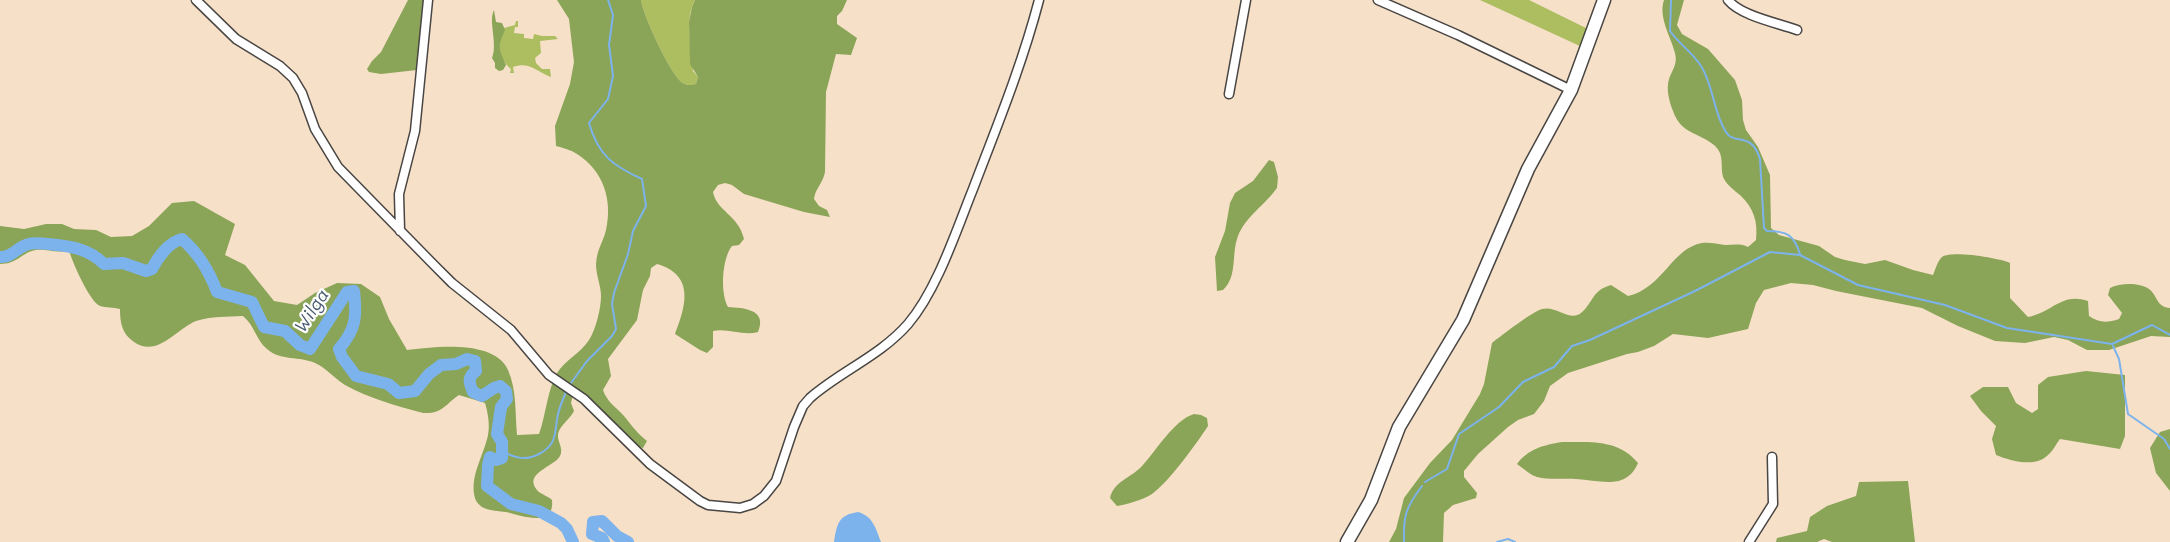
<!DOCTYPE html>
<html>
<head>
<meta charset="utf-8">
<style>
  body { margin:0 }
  canvas { display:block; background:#f6e0c8 }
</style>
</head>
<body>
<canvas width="2170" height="542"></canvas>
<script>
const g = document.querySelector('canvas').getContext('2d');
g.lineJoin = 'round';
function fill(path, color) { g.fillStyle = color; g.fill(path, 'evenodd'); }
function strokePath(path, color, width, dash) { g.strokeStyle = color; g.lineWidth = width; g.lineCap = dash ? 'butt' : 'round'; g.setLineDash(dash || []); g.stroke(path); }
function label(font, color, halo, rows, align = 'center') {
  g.font = font + ' Mali,sans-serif'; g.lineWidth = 4.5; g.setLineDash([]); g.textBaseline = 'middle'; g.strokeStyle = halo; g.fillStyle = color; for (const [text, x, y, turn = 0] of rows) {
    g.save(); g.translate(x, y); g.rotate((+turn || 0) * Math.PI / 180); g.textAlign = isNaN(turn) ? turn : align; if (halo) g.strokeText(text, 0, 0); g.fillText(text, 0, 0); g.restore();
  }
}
fill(new Path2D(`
  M641 0H695C684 20 692 49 693 71L698 77 696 84C691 85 688 86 683 83 671 76 643 15 641 0Z
  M1480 0H1529L1588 29 1582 47Z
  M516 21H518V27H515L514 33 524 34V38L533 39 534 34 542 36H555L558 39 540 41 541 53 535 58 536 63 542 69H550L551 77C536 71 529 61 513 67L514 73H510L511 69C503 63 496 47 500 37 501 34 503 32 504 28L515 25Z`), '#adbe61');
fill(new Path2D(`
  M408 0H425L417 70 381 74 369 72 367 69 372 61 381 52Z
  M557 0H641C643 15 671 76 683 83 688 86 691 85 696 84L698 77 690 64 689 22 692 7 695 0H847L842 11 837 16V24L857 38 851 55 836 54 826 92 825 172C823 183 815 189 814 199L819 206 827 210 830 217 804 212 744 194 732 185 725 183 718 185 713 192C717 212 738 214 744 239L739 245 732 246C722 258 720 293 728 307 743 308 768 309 758 332 743 336 728 328 713 331V347L707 353 700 350 675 334C686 306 695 275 657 264L651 268 650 276 643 290 637 320 608 359 611 376 603 390C607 402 616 407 624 416 632 426 637 433 647 441L643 448 636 446 573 395 571 403 574 411C570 419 560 425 558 434 557 441 564 449 560 456 554 467 523 473 537 490 540 494 548 496 552 500 555 528 522 516 506 512 499 511 491 511 484 508 480 506 476 502 475 498 469 477 484 455 488 435 490 425 488 413 485 403L459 395C444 405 443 414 423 413 396 406 369 398 345 385 334 378 326 368 315 363 300 356 280 361 267 349 256 340 255 326 243 316 227 317 211 316 196 321 176 329 158 358 134 342 122 334 120 323 120 309 113 307 106 308 100 306 90 302 72 262 69 250 56 254 48 249 36 250 22 252 18 264 0 264V226L24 229 46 224H62L74 229 96 230 111 237 132 236 149 226 172 203 194 201 235 224 225 255 245 265 274 301 297 305 315 293 337 283 361 284 380 297 389 319 407 350C434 347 494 339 508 370 517 390 515 414 517 435L539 434C546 415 547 391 557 373 565 360 581 353 589 340 596 329 601 308 601 296 601 285 596 276 596 264 597 248 603 243 606 230 613 200 603 170 577 154 571 150 563 148 556 146L555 126 570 84 574 62 569 19Z
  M1664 0H1684L1677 25 1682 34 1708 49 1735 80 1742 100 1743 120 1746 130 1758 147 1770 175 1771 228 1779 235 1819 246 1835 257 1845 260 1865 264 1885 260 1913 270 1933 275C1935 270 1938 260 1942 257 1951 250 2000 258 2010 263V298L2028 317C2053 312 2062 292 2088 301L2089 316C2099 323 2107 323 2119 319L2122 313 2108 295 2110 288C2120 283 2139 282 2149 289 2158 296 2156 307 2170 308V337L2151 336 2109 350H2087L2068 340 2054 337 2025 343 1995 341 1958 326 1922 308 1836 291 1813 285 1791 283 1764 290 1756 303 1748 329 1708 338 1673 334 1654 346 1638 352 1627 354 1568 373 1550 386 1544 401 1534 414 1518 420 1508 427 1478 454 1464 471V477L1477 493 1476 498 1453 505 1444 513 1443 542H1389L1396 529 1404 498 1430 463 1452 440 1480 394 1484 384 1492 343C1502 335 1532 312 1542 309 1556 305 1570 322 1581 313 1594 302 1591 291 1611 285L1628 296C1663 288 1672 248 1702 243 1710 242 1717 244 1725 245 1733 245 1741 243 1748 247L1756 240C1758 222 1754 208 1740 195 1734 190 1728 186 1724 179 1719 168 1726 155 1714 145 1698 132 1681 134 1673 111 1669 101 1666 89 1669 79 1672 70 1678 64 1675 53 1671 37 1658 17 1664 0Z
  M494 10 496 22 502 23 505 30C497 48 499 48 506 65L503 70 499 71 495 68V63L492 58C498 44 488 21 494 10Z
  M1269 160 1274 162 1278 177 1277 188C1265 205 1246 216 1238 236 1231 254 1238 276 1223 290L1217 291 1215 257 1225 231 1230 203 1235 193 1253 181Z
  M2086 371 2125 375V436L2120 449 2060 439C2056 444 2053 451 2048 455 2035 468 2011 461 1996 455L1992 439 1996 426 1981 411 1970 396 1983 387H2008L2016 403 2032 413 2038 409V385L2048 377Z
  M1194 414 1201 415 1207 418 1208 426C1197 443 1168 483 1152 494 1142 500 1128 504 1117 506L1110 498C1114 481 1131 478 1142 466 1156 451 1174 420 1194 414Z
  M2170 429V491L2156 473 2150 448 2160 432Z
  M1562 442C1590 442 1619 439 1638 463 1626 491 1600 480 1576 479 1563 478 1549 480 1537 477 1530 475 1523 468 1517 464 1528 449 1544 445 1562 442Z
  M1908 481 1915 542H1832L1824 539 1817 542H1776L1777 538 1807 531 1810 517 1827 506 1856 496 1859 482Z`), '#8aa557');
fill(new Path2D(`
  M858 512C873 516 876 529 881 542H834C837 524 838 515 858 512Z`), '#7db3ec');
strokePath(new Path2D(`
  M1671 0 1670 31C1679 44 1693 53 1701 66 1714 86 1713 113 1726 132 1734 146 1751 130 1760 159L1764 228 1767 231C1787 231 1794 235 1800 254
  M2113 346 2119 359 2128 414 2164 439 2170 449
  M571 383 587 361 612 336 616 329 612 304 614 293 628 254 633 231 646 206 642 179C613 166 598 155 589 123L608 99 613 76 609 45 613 15 608 0
  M503 452C516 458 526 461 539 454 558 444 554 433 558 414 560 406 563 399 566 392
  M1425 482 1447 469 1459 434 1499 407 1523 382 1554 367 1572 346 1590 340 1695 291 1770 252 1800 255 1858 285 1945 305 2007 328 2112 344 2152 325 2170 335
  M1404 542C1403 516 1406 507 1422 486
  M1497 542 1508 539 1515 542`), '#7db3ec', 2);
strokePath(new Path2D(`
  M0 257C12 258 18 246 29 244 34 242 42 244 48 244 69 246 88 248 104 264L123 263 146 271 152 269C158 257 169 242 182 239 198 253 210 273 217 292L252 302 264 327 285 331 300 345 310 349 347 292 354 291C357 317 356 329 339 349L342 357 356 376 388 384 399 393 415 391 429 374 441 365 456 364 467 359 475 361 476 371C467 377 469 383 473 392L482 396 494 388 500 386 506 391 507 399 501 407 497 434 502 442V458L496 460 490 457 488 465 487 486 511 504 539 511 561 523 567 529 573 542
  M604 542 602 538 592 534 593 522 602 521 617 536 628 542`), '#7db3ec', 12);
const street = new Path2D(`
  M196 0 236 39 280 66 293 78 302 93 315 129 338 167 434 265 452 283 511 330 549 375 584 399 650 464 700 501 708 505 740 508 753 504 764 496 776 481 794 427 803 406 810 398C841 371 880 356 908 324 937 290 956 231 973 189 997 126 1022 65 1039 0
  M1378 0 1458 35 1571 90
  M1728 0C1741 16 1778 23 1797 30
  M1229 94 1246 0
  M400 231 399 194 415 131 428 0
  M1749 542 1773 504 1772 457`);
const secondary = new Path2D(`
  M1347 542 1371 500 1399 427 1463 320 1528 169 1571 90 1604 0`);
strokePath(street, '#494643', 11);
strokePath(secondary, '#494643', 15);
strokePath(street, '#fff', 8);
strokePath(secondary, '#fff', 12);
label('italic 18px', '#485b6f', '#fff', [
  ["Wilga",312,311,-57]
]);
</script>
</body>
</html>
